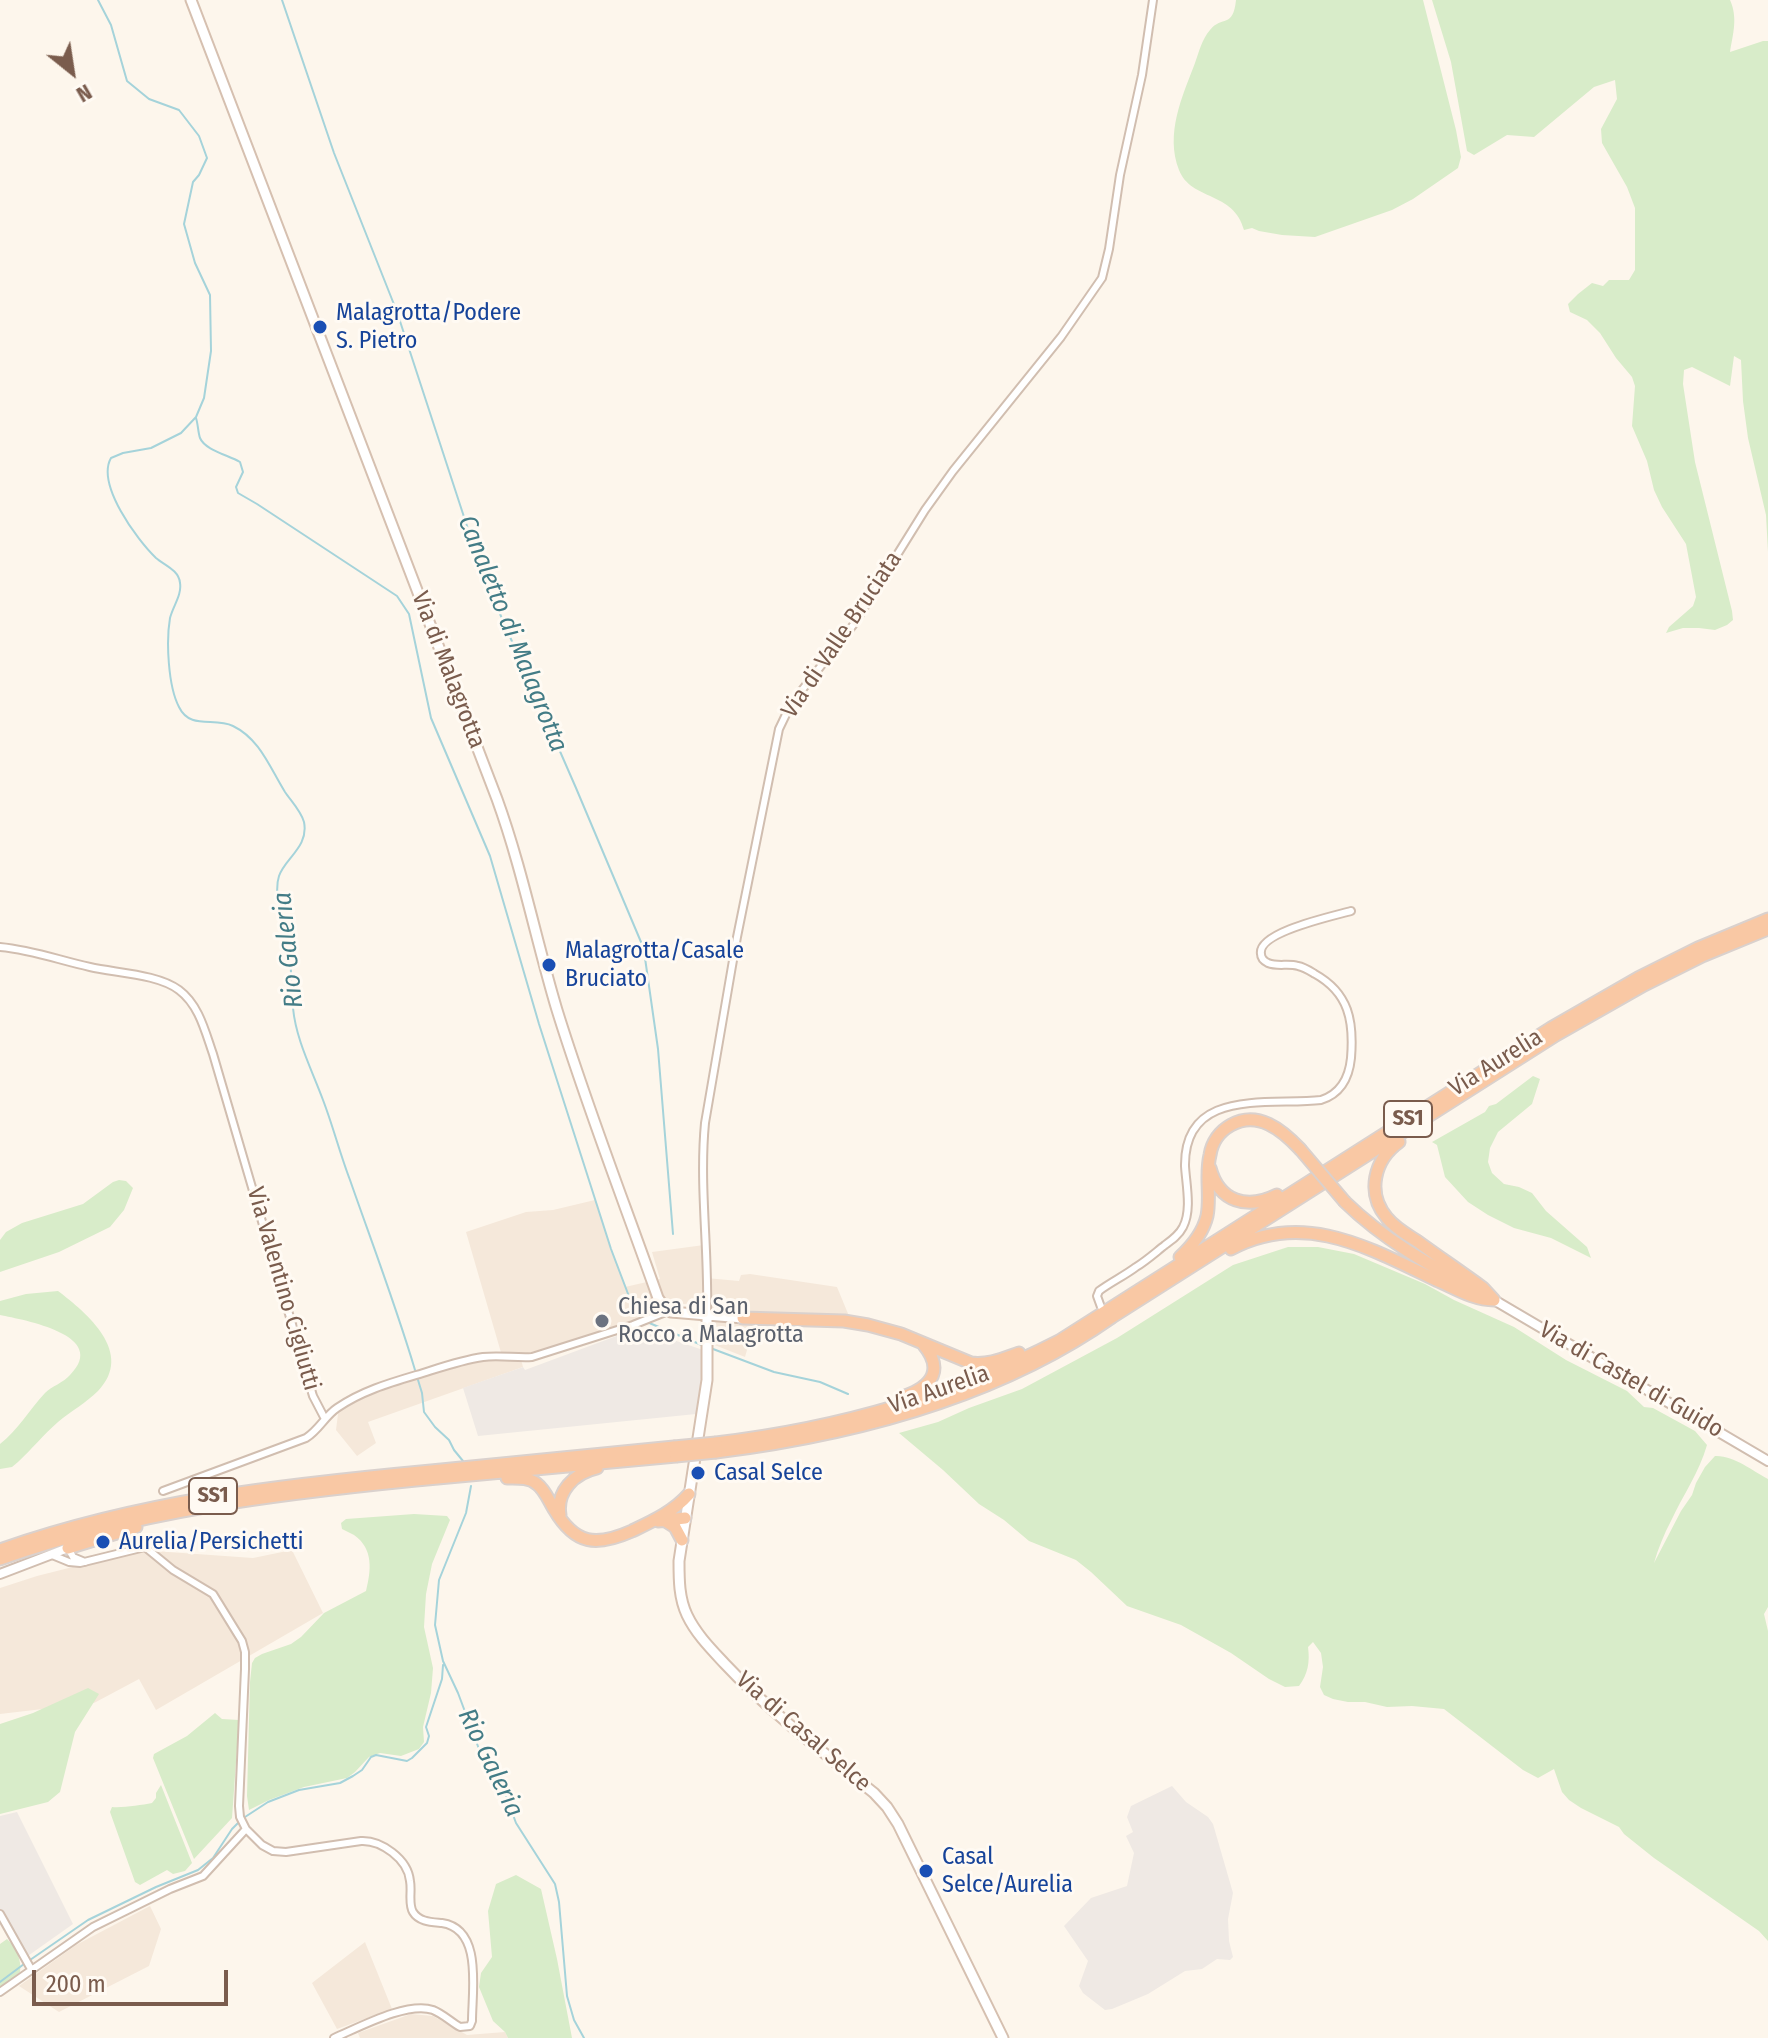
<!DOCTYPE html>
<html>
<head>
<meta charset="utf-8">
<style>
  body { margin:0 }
  #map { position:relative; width:1768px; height:2038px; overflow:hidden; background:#fdf6ec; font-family:"Fira Sans Condensed",sans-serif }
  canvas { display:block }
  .north { position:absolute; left:32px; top:32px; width:80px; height:80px; -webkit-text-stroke:6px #fffaf3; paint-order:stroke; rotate:150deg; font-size:22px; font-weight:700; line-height:32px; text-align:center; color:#7a5c4d }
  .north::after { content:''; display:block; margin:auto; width:28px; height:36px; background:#7a5c4d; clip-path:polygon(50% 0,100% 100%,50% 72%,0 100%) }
  .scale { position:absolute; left:32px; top:1970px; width:196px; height:36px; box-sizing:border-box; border:4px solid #7a5c4d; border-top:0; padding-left:10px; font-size:24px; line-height:28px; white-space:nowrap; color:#7a5c4d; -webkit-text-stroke:6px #fffaf3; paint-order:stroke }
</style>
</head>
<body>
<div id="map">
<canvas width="1768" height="2038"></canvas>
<div class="north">N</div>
<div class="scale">200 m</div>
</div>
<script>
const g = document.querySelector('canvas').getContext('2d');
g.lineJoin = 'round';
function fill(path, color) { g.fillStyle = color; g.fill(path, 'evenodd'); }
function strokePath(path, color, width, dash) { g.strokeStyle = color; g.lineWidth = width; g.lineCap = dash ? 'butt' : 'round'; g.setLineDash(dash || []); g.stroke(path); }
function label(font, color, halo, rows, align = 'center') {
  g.font = font + ' "Fira Sans Condensed",sans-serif'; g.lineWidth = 6; g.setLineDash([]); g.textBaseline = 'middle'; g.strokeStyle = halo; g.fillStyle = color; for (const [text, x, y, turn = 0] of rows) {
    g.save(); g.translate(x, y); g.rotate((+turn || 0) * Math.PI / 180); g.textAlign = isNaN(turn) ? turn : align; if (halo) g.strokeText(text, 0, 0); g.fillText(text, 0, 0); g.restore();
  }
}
fill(new Path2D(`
  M595 1200 611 1249 625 1287 660 1279 652 1252 704 1245 706 1278 739 1281 741 1275 750 1274 837 1287 849 1316 846 1318 757 1315 745 1357 712 1344V1302L670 1305 651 1314 563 1344 520 1355 523 1367 368 1422 376 1443 357 1456 336 1430 339 1406 351 1399 467 1360 502 1356 466 1232 526 1212 553 1210Z
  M140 1550 253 1558 292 1550 323 1613 156 1710 139 1679 94 1703 0 1714V1588L37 1576Z
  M150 1906 161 1929 149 1966 59 2012 19 1986 76 1945Z
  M365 1942 392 2009 337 2029 312 1983Z
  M411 2014 433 2016 467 2035 505 2032 508 2038H360L358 2033Z`), '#f5e8da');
fill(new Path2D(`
  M638 1328 703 1350 701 1379 696 1414 478 1436 463 1388 523 1367 525 1370Z
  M1172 1786 1186 1802 1208 1817 1213 1824 1233 1893 1228 1919 1229 1941 1233 1957 1230 1960 1217 1959 1202 1969 1185 1971 1148 1994 1112 2009 1105 2010 1083 1993 1079 1986 1088 1961 1064 1926 1091 1898 1127 1886 1134 1853 1126 1836 1133 1832 1127 1817 1131 1806Z
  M17 1812 73 1924 25 1958 0 1913V1816Z`), '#efe9e4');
fill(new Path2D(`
  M1236 0H1423L1456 130 1461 157 1458 168 1413 199 1392 210 1315 237 1282 235 1259 231 1252 228 1244 230C1234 191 1191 201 1179 170 1165 134 1182 97 1195 63 1199 52 1202 39 1210 30 1222 15 1233 29 1236 0Z
  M1432 0H1730C1738 18 1733 33 1730 52L1763 41H1768V552L1766 515 1748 438 1743 401 1741 360 1734 356 1730 386 1692 367 1684 370 1683 384 1695 462 1732 611 1733 620 1727 625 1715 630 1699 628H1683L1666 633 1669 627 1693 606 1696 597 1686 544 1662 507 1654 490 1647 461 1632 426 1635 386 1632 377 1616 358 1600 333 1587 320 1570 312 1568 304 1578 294 1592 283 1603 286 1609 280H1629L1635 270V208L1627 187 1602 143 1601 129 1617 99 1615 80 1594 87 1534 137 1507 135 1474 155 1467 151 1451 62Z
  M1533 1076 1540 1079 1532 1104 1498 1132 1490 1148 1488 1162 1492 1173 1504 1184 1519 1187 1532 1193 1546 1211 1587 1247 1591 1258 1551 1238 1514 1228 1488 1215 1468 1202 1445 1177 1437 1145 1432 1142 1485 1112 1489 1106 1496 1104Z
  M119 1180 126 1181 133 1188 124 1210 110 1227 59 1252 0 1272V1240L6 1232 22 1223 83 1204 113 1182Z
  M1288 1247H1318L1354 1254 1425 1284 1454 1300 1514 1327 1566 1360 1627 1391 1644 1407 1653 1408 1695 1431 1707 1445C1699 1473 1683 1495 1671 1521 1664 1534 1658 1549 1654 1563L1681 1511 1692 1495 1696 1483 1705 1467 1715 1456C1733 1455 1753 1471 1768 1479V1607L1764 1614 1768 1631V1941L1759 1931 1654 1858 1624 1834 1619 1827 1581 1808 1569 1800 1562 1792 1554 1769 1538 1778 1523 1770 1444 1709 1412 1706 1387 1707 1365 1702H1348L1333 1699 1324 1695 1320 1687 1323 1667 1321 1653 1313 1642 1308 1647C1310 1662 1308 1674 1299 1686L1285 1687 1269 1679 1231 1653 1181 1625 1127 1606 1091 1572 1076 1560 1029 1541 1004 1520 979 1504 943 1470 899 1433 938 1422 969 1408 1022 1389 1117 1338 1233 1265Z
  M58 1291C87 1313 135 1353 98 1391 86 1403 71 1411 58 1422 44 1434 32 1449 18 1462L12 1467 0 1469V1444C18 1430 29 1410 45 1393 52 1386 63 1383 70 1375 110 1335 24 1320 0 1315V1301L26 1294Z
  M414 1514 447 1516 450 1520 432 1564 426 1594 424 1627 433 1668 431 1693 423 1727 424 1742 419 1749 401 1756 380 1753 369 1757 355 1772 347 1778 304 1787 269 1800 249 1810 247 1796 250 1682 252 1663 255 1658 262 1654 291 1644 301 1637 324 1613 366 1591C371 1571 374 1549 354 1535 350 1533 346 1531 342 1529L341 1523 346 1519Z
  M88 1688 99 1694 75 1732 60 1792 48 1802 0 1814V1724L33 1713Z
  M215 1713 222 1719 239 1720 232 1818 194 1859 153 1758 154 1754 187 1736Z
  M161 1785 192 1863 185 1871 173 1874 167 1870 140 1885 135 1882 110 1812 112 1807C123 1808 141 1805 152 1803L156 1798V1793Z
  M516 1875 541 1889 557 1959 572 2038H508L505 2032 493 2021 479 1987 481 1973 492 1957 488 1911 496 1884Z
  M7 1939C16 1947 22 1960 20 1972L0 1988V1944Z`), '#d8ecc9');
strokePath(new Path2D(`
  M98 0 111 25 127 81 149 99 179 110 199 136 207 158 199 175 193 182 184 224 195 263 210 295 211 351 204 398 196 417 181 433 151 448 123 453 111 458C96 484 137 540 156 558 164 565 179 570 180 583 182 595 173 606 170 618 166 641 168 686 179 707 190 730 214 717 233 726 260 739 270 768 285 792 291 801 301 811 304 822 309 847 285 858 279 876 272 897 287 937 290 960 292 976 291 992 293 1008 296 1040 312 1070 323 1100 333 1126 340 1154 350 1180 372 1243 396 1306 415 1370
  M282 0 334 153 397 312 483 575 576 788 641 942 645 958 658 1049 673 1234
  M196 418C198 424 198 432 200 438 205 450 228 455 240 462L243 472 236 487 238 493 257 504 397 596 409 614 431 718 490 856 539 1024 611 1249 633 1307 642 1319
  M647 1322 704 1346
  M713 1349 774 1372 820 1382 848 1394
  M418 1380 422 1393 424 1412 435 1427 449 1440 454 1450 463 1461
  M471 1486 466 1513 439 1580 435 1625 443 1661 458 1693 482 1757 502 1785 516 1823 555 1884 559 1902 567 1996 574 2020 584 2038
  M245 1817 268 1802 299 1790 340 1783 353 1776 362 1770 371 1757 376 1755 407 1761 412 1758 427 1743 429 1736 426 1727 442 1679 443 1665
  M30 1960 88 1920 156 1887 198 1870 213 1858 232 1829 239 1822
  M0 1982 24 1964`), '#a5d3da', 2);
const minor = new Path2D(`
  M0 947C33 950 58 960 90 967 116 973 158 974 179 990 199 1005 205 1031 213 1054L313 1396 325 1419
  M1101 1307 1097 1296 1099 1291C1111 1282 1124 1276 1136 1267 1146 1261 1156 1252 1165 1245 1172 1240 1179 1235 1183 1227 1192 1210 1186 1184 1185 1166 1184 1087 1269 1106 1321 1100 1340 1094 1349 1078 1351 1058 1354 1021 1349 993 1315 974 1310 971 1304 967 1298 966 1288 963 1278 967 1268 963 1264 961 1261 958 1261 954 1257 932 1334 916 1351 911
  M707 1315C709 1252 699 1186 705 1123L737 937 779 729 791 704 854 624 925 510 953 471 1061 337 1102 278 1109 249 1120 175 1142 75 1153 0
  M163 1491 306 1438C319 1430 325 1416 337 1408 363 1390 393 1382 423 1373 442 1367 462 1360 483 1357 499 1355 516 1358 532 1357L633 1325 668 1311
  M68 1548 73 1557 85 1562
  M52 1555 69 1562 80 1563 145 1547 173 1570 213 1594 242 1641 245 1652V1669L239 1806 240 1817 246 1829 262 1845 273 1851 286 1852 361 1841C381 1840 408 1859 410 1881 412 1891 408 1904 413 1912 419 1922 432 1922 442 1923 483 1929 472 1990 472 2021L470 2026 460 2027C451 2022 443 2014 433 2010 407 2001 358 2028 334 2038
  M0 1914 31 1969
  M0 1992 93 1927 170 1889 203 1876 246 1829`);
const tertiary = new Path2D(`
  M1494 1300 1768 1461
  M0 1574 68 1548`);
const secondary = new Path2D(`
  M191 0 497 799C522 868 536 940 557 1010 587 1107 624 1202 658 1298L665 1308 671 1312 743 1318
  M707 1315V1380L679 1561C679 1580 679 1598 687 1615 696 1634 711 1649 725 1664 770 1712 823 1752 874 1793L887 1807 898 1824 1003 2038`);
const trunk = new Path2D(`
  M1399 1142C1374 1160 1366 1193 1387 1218 1395 1228 1406 1234 1417 1241 1439 1257 1461 1272 1483 1288L1494 1300
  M1210 1168C1219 1202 1247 1210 1277 1195
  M1345 1202C1384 1240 1428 1264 1476 1290
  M1231 1249C1304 1210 1369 1248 1436 1280 1455 1288 1473 1300 1494 1300
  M1180 1257C1192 1246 1203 1233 1207 1216 1211 1196 1205 1175 1210 1155 1212 1142 1220 1131 1231 1125 1258 1110 1282 1130 1300 1149
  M743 1318 844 1321 868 1325 901 1334 971 1363C989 1365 1002 1359 1019 1353
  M905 1396C933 1386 944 1369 923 1344
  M716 1443C836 1429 952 1396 1059 1341L1551 1028 1638 978 1698 948 1768 919
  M716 1452C853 1435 997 1398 1112 1317L1556 1035 1644 985 1702 956 1768 929
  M507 1478C517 1478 529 1477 537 1484 545 1490 549 1501 554 1509 575 1545 596 1547 632 1531 653 1521 673 1512 689 1494
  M560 1515C556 1492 574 1473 597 1468
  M664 1520 675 1527 682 1540
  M658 1521 685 1518
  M68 1548 136 1527
  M0 1550C142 1500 282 1485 431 1471 512 1463 593 1455 674 1447
  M0 1559C135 1511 275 1494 416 1480 503 1472 589 1464 676 1456`);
strokePath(minor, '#d1beb0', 10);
strokePath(tertiary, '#d1beb0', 12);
strokePath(secondary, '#d6c0b0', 13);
strokePath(trunk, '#dad1cd', 15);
strokePath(minor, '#fff', 6);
strokePath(tertiary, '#fff', 8);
strokePath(secondary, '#fff', 9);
strokePath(trunk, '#f9c8a4', 11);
const trunkBridge = new Path2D(`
  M1300 1149 1345 1202
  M674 1447 716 1443
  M676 1456 716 1452`);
strokePath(trunkBridge, '#dad1cd', 15, []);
strokePath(trunkBridge, '#f9c8a4', 11);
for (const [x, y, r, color] of [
  [320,327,8,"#1a4fb4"],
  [549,965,8,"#1a4fb4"],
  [602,1321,8,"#6b7280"],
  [698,1473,8,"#1a4fb4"],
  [103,1542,8,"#1a4fb4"],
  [926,1871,8,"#1a4fb4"]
]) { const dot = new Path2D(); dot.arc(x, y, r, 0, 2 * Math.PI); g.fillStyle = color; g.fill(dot); strokePath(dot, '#fffaf3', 3); }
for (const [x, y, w] of [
  [1408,1119,48],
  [213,1496,48]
]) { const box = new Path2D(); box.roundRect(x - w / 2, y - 18, w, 36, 6); g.fillStyle = '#fffaf3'; g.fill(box); strokePath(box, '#7a5c4d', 2); }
label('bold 22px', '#7a5c4d', null, [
  ["SS1",1408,1119],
  ["SS1",213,1496]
]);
label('24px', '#164399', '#fffaf3', [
  ["Malagrotta/Podere",336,313],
  ["S. Pietro",336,341],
  ["Malagrotta/Casale",565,951],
  ["Bruciato",565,979],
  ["Casal Selce",714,1473],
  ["Aurelia/Persichetti",119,1542],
  ["Casal",942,1857],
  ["Selce/Aurelia",942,1885]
], 'left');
label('24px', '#7a5c4d', '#fffaf3', [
  ["Via di Valle Bruciata",842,635,-56],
  ["Via di Malagrotta",448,670,69],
  ["Via Aurelia",1496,1063,-32],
  ["Via Valentino Cigliutti",283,1289,74],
  ["Via di Castel di Guido",1631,1380,30],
  ["Via Aurelia",939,1390,-19],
  ["Via di Casal Selce",803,1732,41]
]);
label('24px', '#5b616d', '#fffaf3', [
  ["Chiesa di San",618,1307],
  ["Rocco a Malagrotta",618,1335]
], 'left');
label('italic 26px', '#437c86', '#fffaf3', [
  ["Canaletto di Malagrotta",512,634,68],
  ["Rio Galeria",289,950,-96],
  ["Rio Galeria",490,1763,64]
]);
</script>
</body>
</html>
